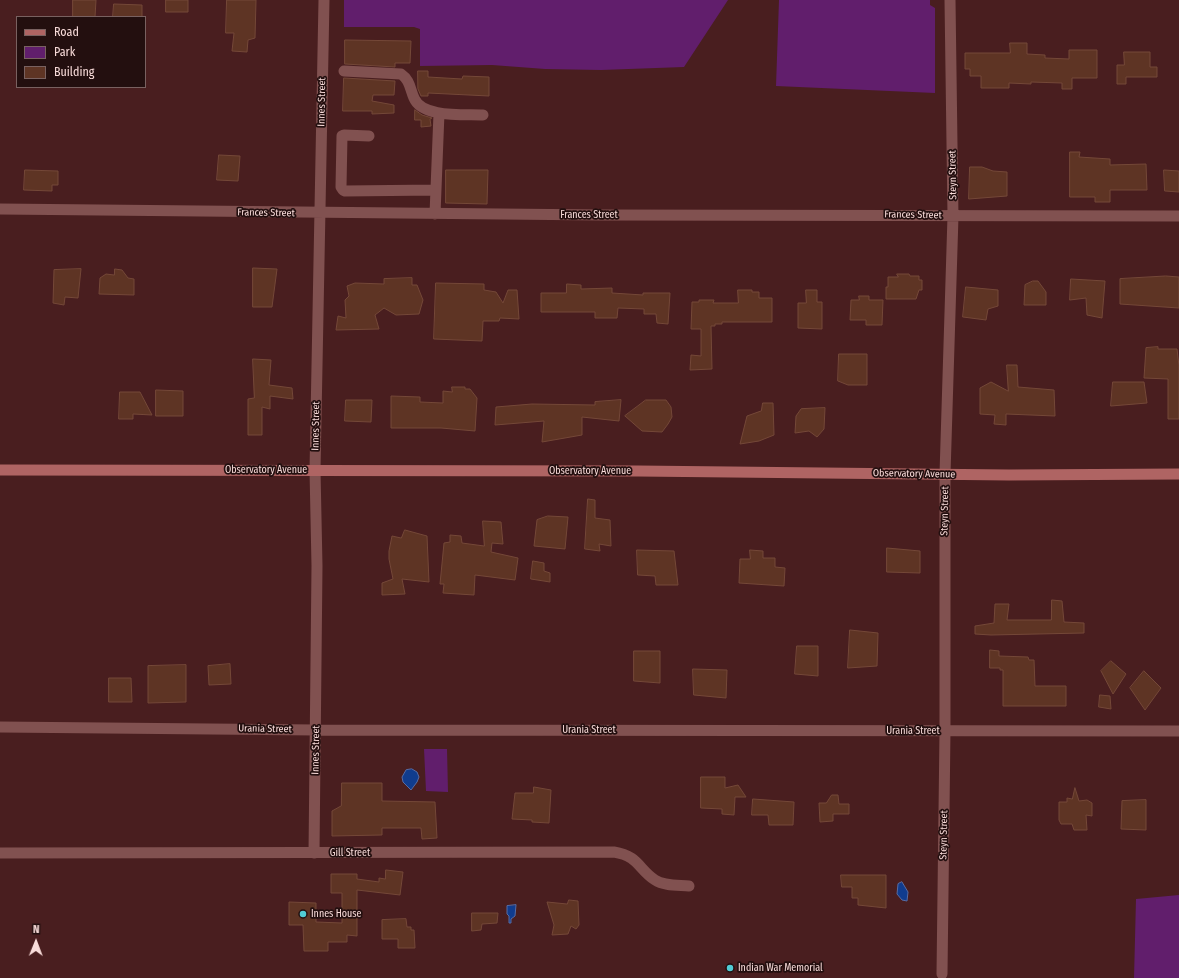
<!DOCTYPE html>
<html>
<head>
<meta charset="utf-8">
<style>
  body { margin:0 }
  #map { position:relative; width:1179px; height:978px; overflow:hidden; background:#491e1f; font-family:"Fira Sans Condensed",sans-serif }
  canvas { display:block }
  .legend { position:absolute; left:16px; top:16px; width:130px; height:72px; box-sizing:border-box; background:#230f0f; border:1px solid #796160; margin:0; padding:5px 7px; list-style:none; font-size:12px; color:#f9dcda }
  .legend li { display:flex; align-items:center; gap:8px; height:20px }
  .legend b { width:20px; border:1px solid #796160 }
  .north { position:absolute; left:16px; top:922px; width:40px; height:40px; -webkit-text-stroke:3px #230f0f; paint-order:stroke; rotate:1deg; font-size:11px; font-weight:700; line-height:16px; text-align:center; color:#f9dcda }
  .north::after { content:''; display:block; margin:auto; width:14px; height:18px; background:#f9dcda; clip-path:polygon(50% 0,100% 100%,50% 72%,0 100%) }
</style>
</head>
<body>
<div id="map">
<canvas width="1179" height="978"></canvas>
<ul class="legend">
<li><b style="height:5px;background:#af6463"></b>Road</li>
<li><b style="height:11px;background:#611e6c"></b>Park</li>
<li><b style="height:11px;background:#5e3424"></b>Building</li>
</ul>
<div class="north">N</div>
</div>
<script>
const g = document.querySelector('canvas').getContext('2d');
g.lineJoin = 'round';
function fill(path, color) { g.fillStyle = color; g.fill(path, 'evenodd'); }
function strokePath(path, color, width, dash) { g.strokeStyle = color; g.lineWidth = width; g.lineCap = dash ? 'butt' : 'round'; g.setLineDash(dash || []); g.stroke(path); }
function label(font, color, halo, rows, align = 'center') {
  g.font = font + ' "Fira Sans Condensed",sans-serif'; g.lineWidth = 3.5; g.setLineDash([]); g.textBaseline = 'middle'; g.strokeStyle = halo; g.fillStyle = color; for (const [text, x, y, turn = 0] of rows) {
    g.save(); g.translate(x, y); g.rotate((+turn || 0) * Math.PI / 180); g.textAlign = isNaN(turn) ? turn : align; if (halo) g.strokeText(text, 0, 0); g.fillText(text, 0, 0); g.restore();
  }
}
fill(new Path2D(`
  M344 0H728L684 67 601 70 545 69 492 65 420 66V29L414 27H344Z
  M779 0H930V5L935 8V93L776 86Z
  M424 749H447L448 792 426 791Z
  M1179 895V978H1134L1136 899Z`), '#611e6c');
const water = new Path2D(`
  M412 769 417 772 419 777 417 782 411 790 403 782 402 777 406 770Z
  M902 882 908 892 907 901 902 900 897 894 898 884Z
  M516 905 515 916 511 919V923H509V916L507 914V906Z`);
fill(water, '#103c8e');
strokePath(water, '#566ca5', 1);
const building = new Path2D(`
  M73 0H96L95 17H73Z
  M166 0H188V12H166Z
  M227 0H256L255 38 248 40 247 52 232 51 234 33H226Z
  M114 4 142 5V17H113Z
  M345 40 411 41 410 63H395V67L345 64Z
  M1010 43H1027V54L1045 55V58L1069 59V50H1097V78H1072V89H1062V83L1031 82V84L1009 83V88H981V76H970V69H965V53H1010Z
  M1124 52H1150V67H1157V77H1126V84H1117V65H1124Z
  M418 71H428V77L462 79 463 76 489 77V96L428 93V96H421L418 89Z
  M344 78 395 81 394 95H373L372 101 394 105V113L372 114V111H343Z
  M415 110 422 115 432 118 430 119 431 126 421 127V120H415Z
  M1070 152H1080L1079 157 1110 159V165L1146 164 1147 190H1110V202H1095V197H1070Z
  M219 155 240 156 238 181 217 180Z
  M970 167H982L993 171 1007 172V196L969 199Z
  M25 170 58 171V185H52V191L24 190Z
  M446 170H488L487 204 446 203Z
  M1164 170 1179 171V192L1165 191Z
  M253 268 277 269 272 307H253Z
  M81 269 78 298 65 297 64 305 53 303 54 270Z
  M115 269 122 270 128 278 134 279V295L99 294 100 278 106 274 114 275Z
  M897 274H909L910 276H919V280H922V290H919L916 299H886V287H888V277H898Z
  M1166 276 1179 277V308L1120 304V279Z
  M412 278V285H417L423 300 419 314 396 315 384 308 375 315 379 329 336 330 338 316 346 318 345 300 349 296 347 286 355 283 384 284V279Z
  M1071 279 1105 281 1102 318 1087 315 1086 298 1070 300Z
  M1033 281H1038L1046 292V305H1024L1025 285Z
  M436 283 484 284V290L496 292 503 303 508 290H517L519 319 500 318 499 321H483L482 341 434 339Z
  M567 284 581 285V289L612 288V293L643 295V293H670L668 324 657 323 656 314H644V309L618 308 617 318H595V312H541V293H566Z
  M966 287 998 290V306L988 309 986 320 963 317Z
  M738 290H752V292H759V298H772V322H722V324H715V326H711L712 369 690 370 691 355 701 356V329H691L692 302H699V300H714L713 303H738Z
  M806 290H817V302H822V329L798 328V303H806Z
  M859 296H869V300H883L882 325H866V320H850L851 300H859Z
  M1158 347V349H1177L1179 366V419H1168V379L1144 378 1146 348Z
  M839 354H867V385H848L838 381Z
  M253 359 271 360 269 385 292 388 293 399 270 396V409L262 407V435H248V399L254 398Z
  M1007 365H1017L1018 387 1054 390 1055 416 1006 414V425L994 424 995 415 980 414V388L991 382 1008 391Z
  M1113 382H1144L1147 403 1111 406Z
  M452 387H465V389H470L477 398 475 431 441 428H391V396L420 397V402L443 403V391L452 392Z
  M156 390 183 391V416H156Z
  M120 392H140L152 415 133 414V419H119Z
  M346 400H372L371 422 345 421Z
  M621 400 619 421 582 417V435L542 442 544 421 495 425 496 407 532 404 595 405V402Z
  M646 400H666L671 407 672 417 668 424 662 432 642 431 625 416Z
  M763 403H773L774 435 759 441 740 444 747 416 761 411Z
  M825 408 824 429 817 437 809 431 795 433 796 416 801 409Z
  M588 499 595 500V518L610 520 611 546 599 544 600 551 585 549Z
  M548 516 568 517 565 549 534 546 537 520Z
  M483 521 501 522 503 544 492 543 491 552 518 558 515 580 475 575 474 595 443 593 444 584H440L444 543 450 542V535L461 536 462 543 484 546Z
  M405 530 427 536 429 582 402 579 405 594 382 595V583L393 579 389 559V551L392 536 401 538Z
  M887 548 920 551V573L887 572Z
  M637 550 674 551 678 585H656L655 576 638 575Z
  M750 550 763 551V558H775V567L785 568 784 586 739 583 740 559H750Z
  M533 561 544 563V571L550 573V582L531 579Z
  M1052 600 1062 601 1064 622 1084 623V633L991 635 975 634V626L994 623 995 604H1009L1007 620H1051Z
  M850 630 878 633 877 666 848 668Z
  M797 646H818V676L795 674Z
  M990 650 999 651V656L1028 657 1029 660H1034L1035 686H1066V706H1003V670H1000V668H990Z
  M634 651H660V683L634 681Z
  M1111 661 1126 674 1113 694 1101 671Z
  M230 664 231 684 209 685 208 666Z
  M186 665V702L148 703V666Z
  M693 669 727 670 726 698 694 695Z
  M1144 671 1161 688 1145 710 1130 688Z
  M109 678H131L132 702H109Z
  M1100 695 1110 696 1111 709 1099 707Z
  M701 777H725V788L738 785 746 797H735L734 815 722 814V809L701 808Z
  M342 783H382V801L435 802 437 838 422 839 421 828H382V835L332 836V811L341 806Z
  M534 787 551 790 549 823 532 822V820L512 819 515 793H533Z
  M1075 788 1079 801 1087 800 1092 803V816L1086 815 1087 830H1074L1072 824H1061L1059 820V802H1067V798L1072 799Z
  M832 795H838L839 804H849V814H833V821L820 822 819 803H826Z
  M753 799 794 802 793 825H769L768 815H752Z
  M1146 800V830L1121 829 1122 801Z
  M386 870 403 872 400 895 357 890V936L347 935V942H328V951H304L303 925H289V902L316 903V922L342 923V893H331V874H357V879L379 882V878L385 879Z
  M841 875H886V908L858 905V898H852V887H842Z
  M569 900 578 901 579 925 576 929 571 926 568 934 552 935 554 925 547 902 567 904Z
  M472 913H498L497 923 482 924 481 930 472 931Z
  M406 919 407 927H411V930H414L415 948H398V939H382V920Z`);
fill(building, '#5e3424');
strokePath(building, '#744838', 1);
strokePath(new Path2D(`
  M344 71 401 74C410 80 410 89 414 98 422 118 464 114 483 115
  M369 136 344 135 342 136 341 187 343 190 345 191 436 190
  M0 209 601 215 1179 216
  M435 214 439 113
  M0 727 316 730 1179 731
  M0 853 614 852C639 856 638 869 655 880 664 886 678 885 689 886
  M314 853 317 566 315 470 324 0
  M942 974 945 731V474L953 216 950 0`), '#815150', 11);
strokePath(new Path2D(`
  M0 470 638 471 1009 475 1179 474`), '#af6463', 11);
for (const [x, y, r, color] of [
  [303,914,4,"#51ccd4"],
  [730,968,4,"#51ccd4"]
]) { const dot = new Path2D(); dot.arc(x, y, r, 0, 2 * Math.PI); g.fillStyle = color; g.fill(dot); strokePath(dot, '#230f0f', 1.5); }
label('10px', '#f9dcda', '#230f0f', [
  ["Innes Street",322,102,-89],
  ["Steyn Street",953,175,-91],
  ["Frances Street",266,213,1],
  ["Frances Street",589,215],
  ["Frances Street",913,215,1],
  ["Innes Street",316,426,-89],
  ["Observatory Avenue",266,470],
  ["Observatory Avenue",590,471],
  ["Observatory Avenue",914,474,1],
  ["Steyn Street",945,511,-89],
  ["Urania Street",265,729,1],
  ["Urania Street",589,730],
  ["Urania Street",913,731],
  ["Innes Street",316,750,-89],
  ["Steyn Street",944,835,-89],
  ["Gill Street",350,853]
]);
label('10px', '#f9dcda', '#230f0f', [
  ["Innes House",311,914],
  ["Indian War Memorial",738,968]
], 'left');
</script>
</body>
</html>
